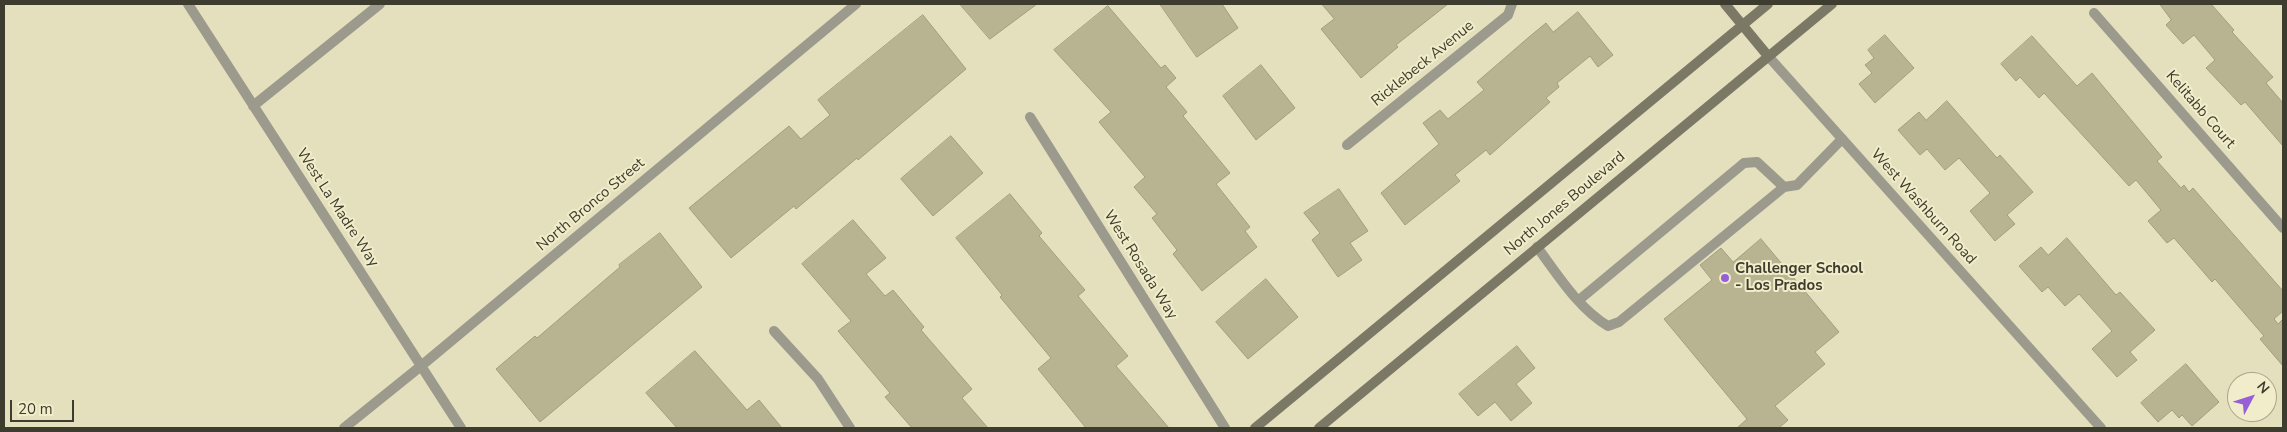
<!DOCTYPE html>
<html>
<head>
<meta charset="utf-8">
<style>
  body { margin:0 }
  #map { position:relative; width:2287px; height:432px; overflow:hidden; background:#e4e0bd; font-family:"Nunito Sans",sans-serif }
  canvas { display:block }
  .frame { position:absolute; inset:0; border:5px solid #3e3c2e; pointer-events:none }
  .north { position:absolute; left:2227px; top:372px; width:50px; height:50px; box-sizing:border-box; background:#f1edca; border:1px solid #a9a68c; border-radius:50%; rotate:50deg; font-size:14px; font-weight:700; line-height:20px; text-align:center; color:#3e3c2e }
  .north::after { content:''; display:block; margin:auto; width:18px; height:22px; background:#965fd7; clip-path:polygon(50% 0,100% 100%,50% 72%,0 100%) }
  .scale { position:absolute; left:10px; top:400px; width:64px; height:22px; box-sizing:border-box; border:2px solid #3e3c2e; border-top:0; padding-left:6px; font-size:15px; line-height:18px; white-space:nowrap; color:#3e3c2e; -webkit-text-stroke:4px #f1edca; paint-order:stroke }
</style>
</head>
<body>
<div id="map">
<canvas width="2287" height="432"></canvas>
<div class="frame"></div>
<div class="north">N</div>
<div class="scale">20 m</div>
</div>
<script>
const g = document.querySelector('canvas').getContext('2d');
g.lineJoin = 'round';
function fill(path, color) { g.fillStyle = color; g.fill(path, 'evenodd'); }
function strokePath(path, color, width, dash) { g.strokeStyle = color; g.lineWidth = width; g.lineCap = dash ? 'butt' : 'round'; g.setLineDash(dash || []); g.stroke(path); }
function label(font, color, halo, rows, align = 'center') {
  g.font = font + ' "Nunito Sans",sans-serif'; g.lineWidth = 4; g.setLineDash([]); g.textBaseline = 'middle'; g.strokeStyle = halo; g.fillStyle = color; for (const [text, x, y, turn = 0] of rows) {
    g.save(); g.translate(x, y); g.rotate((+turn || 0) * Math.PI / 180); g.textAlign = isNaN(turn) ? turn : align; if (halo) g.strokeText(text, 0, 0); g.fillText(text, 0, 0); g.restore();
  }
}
const building = new Path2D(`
  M960 4H1037L990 39Z
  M1160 4H1222L1238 28 1197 57Z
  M1322 4H1448L1396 45 1398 47 1361 78 1321 29 1334 19Z
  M2160 4H2211L2234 30 2232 32 2273 77 2266 83 2283 103V146L2245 102 2241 105 2206 68 2215 60 2194 35 2183 44 2166 25 2171 20Z
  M1108 6 1161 68 1165 65 1176 78 1166 87 1187 112 1183 116 1230 173 1216 184 1250 227 1245 231 1257 247 1202 291 1173 254 1177 250 1152 218 1157 214 1134 187 1145 177 1099 122 1111 112 1054 50Z
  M1578 12 1613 55 1598 67 1590 56 1557 83 1559 87 1546 98 1550 102 1490 155 1486 150 1455 175 1460 181 1405 225 1381 193 1439 144 1423 123 1440 110 1448 119 1484 90 1477 82 1529 37 1546 23 1553 32Z
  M923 15 966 69 858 160 857 158 796 209 794 206 731 258 689 208 789 126 801 139 830 115 818 100Z
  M1885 35 1914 68 1875 103 1859 84 1872 73 1865 65 1874 58 1868 50Z
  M2032 36 2077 86 2092 73 2162 157 2157 161 2181 188 2184 185 2189 192 2193 188 2283 291V311L2274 319 2278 324 2283 319V366L2260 339 2264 336 2215 279 2212 282 2174 238 2167 243 2148 221 2161 210 2136 180 2129 186 2044 93 2039 98 2020 77 2016 81 2001 64Z
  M1261 65 1295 108 1256 140 1223 96Z
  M1947 101 1997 158 2000 155 2033 192 2007 215 2015 224 1995 241 1970 211 1990 193 1959 158 1945 170 1927 149 1920 155 1898 130 1919 112 1926 120Z
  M951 136 983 173 933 216 901 179Z
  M1339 189 1368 231 1350 243 1362 260 1338 277 1312 240 1320 233 1304 213Z
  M1010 194 1042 233 1039 236 1085 290 1078 296 1128 356 1116 366 1169 428H1086L1038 369 1051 358 1000 297 1002 295 956 238Z
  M853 220 886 258 866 274 885 296 893 290 924 327 921 330 972 389 962 398 988 428H912L885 397 890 393 838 331 851 321 802 264Z
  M660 233 702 287 540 422 496 369 535 336 537 338 620 267 619 265Z
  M2067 238 2116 295 2120 292 2155 330 2130 352 2137 360 2117 377 2092 349 2112 331 2079 294 2065 306 2048 287 2042 292 2019 266 2041 247 2048 255Z
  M1761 239 1839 332 1815 352 1825 364 1775 406 1788 420 1779 428H1737L1747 419 1664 319 1712 280 1700 265 1721 248 1733 262Z
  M1266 279 1298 317 1248 359 1216 322Z
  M1517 346 1535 368 1516 384 1532 403 1511 421 1495 402 1478 416 1459 394Z
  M695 351 747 410 759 400 782 428H677L646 393Z
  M2186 364 2219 402 2192 426 2182 415 2179 418 2172 410 2158 422 2141 403Z`);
fill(building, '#b8b492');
strokePath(building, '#a29e7d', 1);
strokePath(new Path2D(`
  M1784 187 1797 185 1842 139
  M1537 247C1558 275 1578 308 1608 326L1619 322 1784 187 1757 162 1744 163 1579 300`), '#9b9a8d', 10);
strokePath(new Path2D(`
  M188 4 461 428
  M2094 13 2283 228
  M1768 56 2101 428
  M253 106 380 4
  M1030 117 1225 428
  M1347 145 1508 15 1512 4
  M774 331 818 379 850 428
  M344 428 421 366 856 4`), '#9b9a8d', 10);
strokePath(new Path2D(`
  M1725 4 1768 56
  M1255 428 1768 4
  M1319 428 1832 4`), '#7b7866', 10);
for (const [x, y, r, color] of [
  [1725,278,5,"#965fd7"]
]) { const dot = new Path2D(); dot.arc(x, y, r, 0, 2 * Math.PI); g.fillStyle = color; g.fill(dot); strokePath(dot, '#f1edca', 2); }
label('15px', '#3e3c2e', '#f1edca', [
  ["Ricklebeck Avenue",1423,64,-39],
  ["Kelitabb Court",2200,110,49],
  ["North Jones Boulevard",1565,204,-40],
  ["North Bronco Street",591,205,-40],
  ["West Washburn Road",1923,207,48],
  ["West La Madre Way",337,208,57],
  ["West Rosada Way",1140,265,58]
]);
label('bold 15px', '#3e3c2e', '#f1edca', [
  ["Challenger School",1735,269],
  ["- Los Prados",1735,286]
], 'left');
</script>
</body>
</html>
